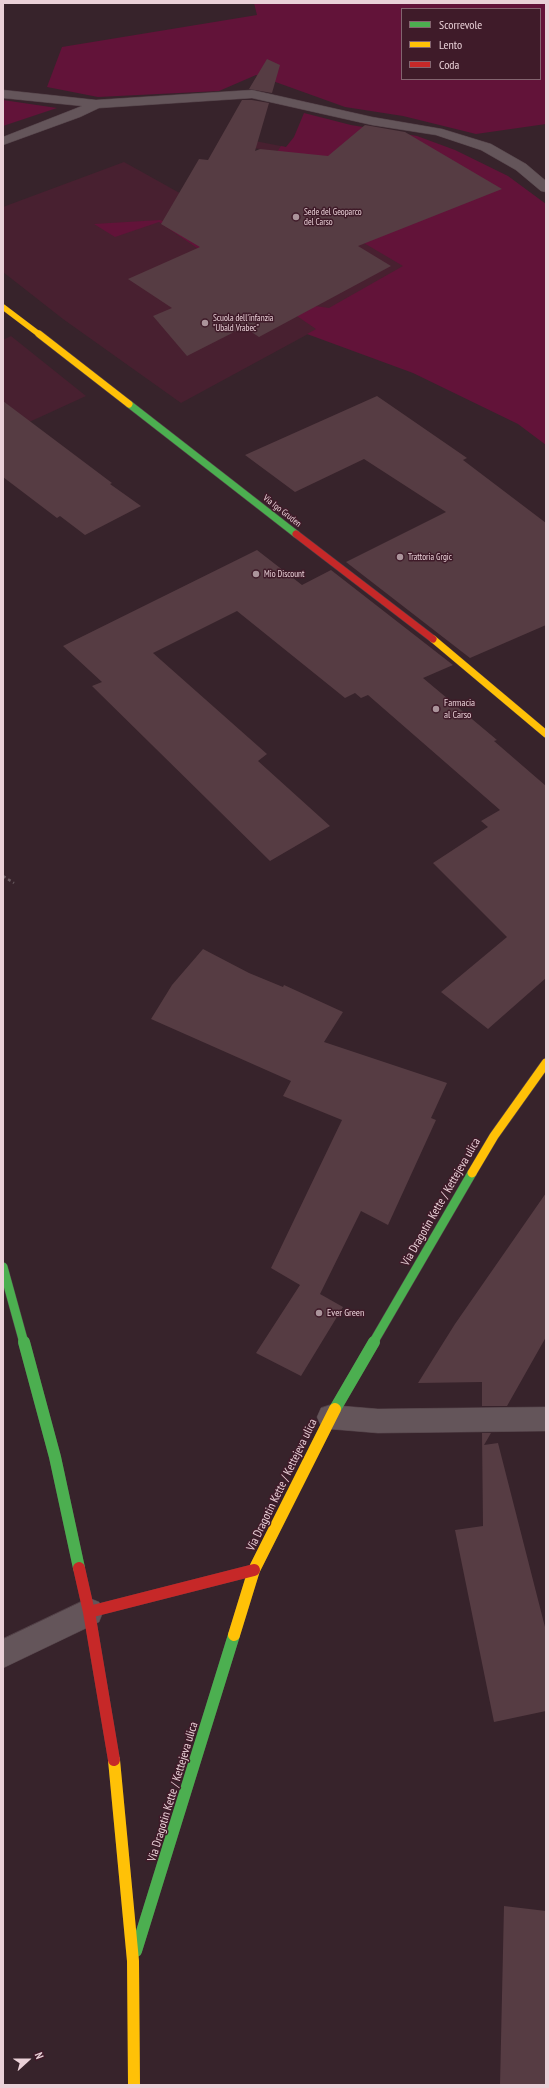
<!DOCTYPE html>
<html>
<head>
<meta charset="utf-8">
<style>
  body { margin:0 }
  #map { position:relative; width:549px; height:2088px; overflow:hidden; background:#37232b; font-family:"PT Sans Narrow",sans-serif }
  canvas { display:block }
  .frame { position:absolute; inset:0; border:4px solid #ead1d8; pointer-events:none }
  .legend { position:absolute; left:401px; top:8px; width:140px; height:72px; box-sizing:border-box; background:#3f1b29; border:1px solid #83646f; margin:0; padding:5px 7px; list-style:none; font-size:12px; color:#ead1d8 }
  .legend li { display:flex; align-items:center; gap:8px; height:20px }
  .legend b { width:20px; border:1px solid #83646f }
  .north { position:absolute; left:8px; top:2040px; width:40px; height:40px; -webkit-text-stroke:3px #3f1b29; paint-order:stroke; rotate:69deg; font-size:11px; font-weight:700; line-height:16px; text-align:center; color:#ead1d8 }
  .north::after { content:''; display:block; margin:auto; width:14px; height:18px; background:#ead1d8; clip-path:polygon(50% 0,100% 100%,50% 72%,0 100%) }
</style>
</head>
<body>
<div id="map">
<canvas width="549" height="2088"></canvas>
<div class="frame"></div>
<ul class="legend">
<li><b style="height:5px;background:#4caf50"></b>Scorrevole</li>
<li><b style="height:5px;background:#ffc107"></b>Lento</li>
<li><b style="height:5px;background:#c62828"></b>Coda</li>
</ul>
<div class="north">N</div>
</div>
<script>
const g = document.querySelector('canvas').getContext('2d');
g.lineJoin = 'round';
function fill(path, color) { g.fillStyle = color; g.fill(path, 'evenodd'); }
function strokePath(path, color, width, dash) { g.strokeStyle = color; g.lineWidth = width; g.lineCap = dash ? 'butt' : 'round'; g.setLineDash(dash || []); g.stroke(path); }
function label(font, color, halo, rows, align = 'center') {
  g.font = font + ' "PT Sans Narrow",sans-serif'; g.lineWidth = 3; g.setLineDash([]); g.textBaseline = 'middle'; g.strokeStyle = halo; g.fillStyle = color; for (const [text, x, y, turn = 0] of rows) {
    g.save(); g.translate(x, y); g.rotate((+turn || 0) * Math.PI / 180); g.textAlign = isNaN(turn) ? turn : align; if (halo) g.strokeText(text, 0, 0); g.fillText(text, 0, 0); g.restore();
  }
}
fill(new Path2D(`
  M255 141 286 147 437 264 181 403 63 319 3 272V207L124 162 185 196 261 149 252 148Z
  M11 336 86 396 3 434V340Z`), '#482030');
fill(new Path2D(`
  M254 3H546V124L476 134 403 116 345 107 256 75 219 91 98 97 47 87 62 47 257 15ZM402 9H540V79H402Z
  M3 100 57 108 3 126Z
  M304 113 351 125 417 136 455 150 508 176 546 204V445L518 424 413 373 307 334 316 329 159 222 115 237 94 224 160 220 244 246 308 305 329 308 403 266 330 223 264 171 281 146 286 147 294 137Z`), '#621339');
fill(new Path2D(`
  M267 59 280 65 272 93 249 89Z
  M242 100H252L269 103 255 151 260 149 328 156 365 125 405 132 502 189 358 246 391 266 259 337 244 327 187 356 153 316 172 308 128 279 200 247 161 224 199 159 208 160Z
  M377 396 467 458 463 460 546 523V625L470 658 346 562 446 512 364 459 295 492 245 455Z
  M3 401 112 483 110 484 141 506 85 535 60 516 57 518 3 477Z
  M257 550 302 585 331 570 453 665 423 678 497 740 494 741 546 786V978L488 1029 441 992 507 937 433 863 488 827 481 821 500 810 368 695 361 698 355 693 345 698 237 611 153 653 267 754 258 761 330 826 270 861 92 686 102 682 63 646Z
  M203 949 249 973 283 987 284 985 343 1012 324 1042 447 1083 431 1118 436 1120 388 1225 361 1211 320 1294 343 1307 301 1376 256 1353 300 1285 271 1268 342 1120 283 1096 291 1081 151 1019 172 985Z
  M546 1193V1337L507 1406H482V1382L418 1383 455 1324Z
  M482 1433H491L484 1445 498 1443 546 1631V1711L494 1722 455 1530 483 1526Z
  M504 1906 546 1911V2085H500Z`), '#563c43');
const street = new Path2D(`
  M3 90 96 100 252 90 372 117 442 129 491 144 526 164 546 181V192L541 191 516 170 481 150 436 135 372 125 252 98 99 108 80 117 3 145V137L82 106 3 98Z
  M330 1405 378 1409 546 1407V1431L378 1433 330 1429 321 1426 317 1417 321 1408Z
  M89 1598 99 1602 103 1612 99 1622 3 1668V1639Z`);
const fastFar2 = new Path2D(`
  M129 404 296 534`);
const fastFar1 = new Path2D(`
  M3 1267 24 1343
  M373 1343 472 1173`);
const fast = new Path2D(`
  M24 1342 55 1457 79 1568
  M335 1409 374 1342
  M136 1951 234 1635`);
const slowFar3 = new Path2D(`
  M3 307 40 335`);
const slowFar2 = new Path2D(`
  M39 334 129 404
  M433 639 546 734`);
const slowFar1 = new Path2D(`
  M472 1173 494 1136 546 1063`);
const slow = new Path2D(`
  M234 1635 254 1570 335 1409
  M114 1760 133 1961 134 2085`);
const jamFar1 = new Path2D(`
  M296 534 433 639`);
const jam = new Path2D(`
  M79 1568 89 1612 114 1760
  M89 1612 254 1570`);
strokePath(street, '#524047', 1);
strokePath(fastFar2, '#524047', 8);
strokePath(fastFar1, '#524047', 10);
strokePath(fast, '#524047', 12);
strokePath(slowFar3, '#524047', 6);
strokePath(slowFar2, '#524047', 8);
strokePath(slowFar1, '#524047', 10);
strokePath(slow, '#524047', 12);
strokePath(jamFar1, '#524047', 8);
strokePath(jam, '#524047', 12);
strokePath(new Path2D(`
  M3 876 14 883`), '#67595e', 2.5, [3, 3]);
fill(street, '#64555a');
strokePath(fastFar2, '#4caf50', 7);
strokePath(fastFar1, '#4caf50', 9);
strokePath(fast, '#4caf50', 12);
strokePath(slowFar3, '#ffc107', 5.5);
strokePath(slowFar2, '#ffc107', 7);
strokePath(slowFar1, '#ffc107', 9);
strokePath(slow, '#ffc107', 12);
strokePath(jamFar1, '#c62828', 7);
strokePath(jam, '#c62828', 12);
for (const [x, y, r, color] of [
  [296,217,4,"#ab949b"],
  [205,323,4,"#ab949b"],
  [400,557,4,"#ab949b"],
  [256,574,4,"#ab949b"],
  [436,709,4,"#ab949b"],
  [319,1313,4,"#ab949b"]
]) { const dot = new Path2D(); dot.arc(x, y, r, 0, 2 * Math.PI); g.fillStyle = color; g.fill(dot); strokePath(dot, '#3f1b29', 1.5); }
label('9px', '#ead1d8', '#3f1b29', [
  ["Sede del Geoparco",304,212],
  ["del Carso",304,222],
  ["Scuola dell'infanzia",213,318],
  ["\"Ubald Vrabec\"",213,328],
  ["Trattoria Grgic",408,557],
  ["Mio Discount",264,574]
], 'left');
label('9px', '#ead1d8', '#3f1b29', [
  ["Via Igo Gruden",282,511,38]
]);
label('10px', '#ead1d8', '#3f1b29', [
  ["Farmacia",444,703],
  ["al Carso",444,715],
  ["Ever Green",327,1313]
], 'left');
label('12px', '#ead1d8', '#3f1b29', [
  ["Via Dragotin Kette / Kettejeva ulica",441,1202,-60],
  ["Via Dragotin Kette / Kettejeva ulica",282,1485,-64],
  ["Via Dragotin Kette / Kettejeva ulica",173,1792,-73]
]);
</script>
</body>
</html>
